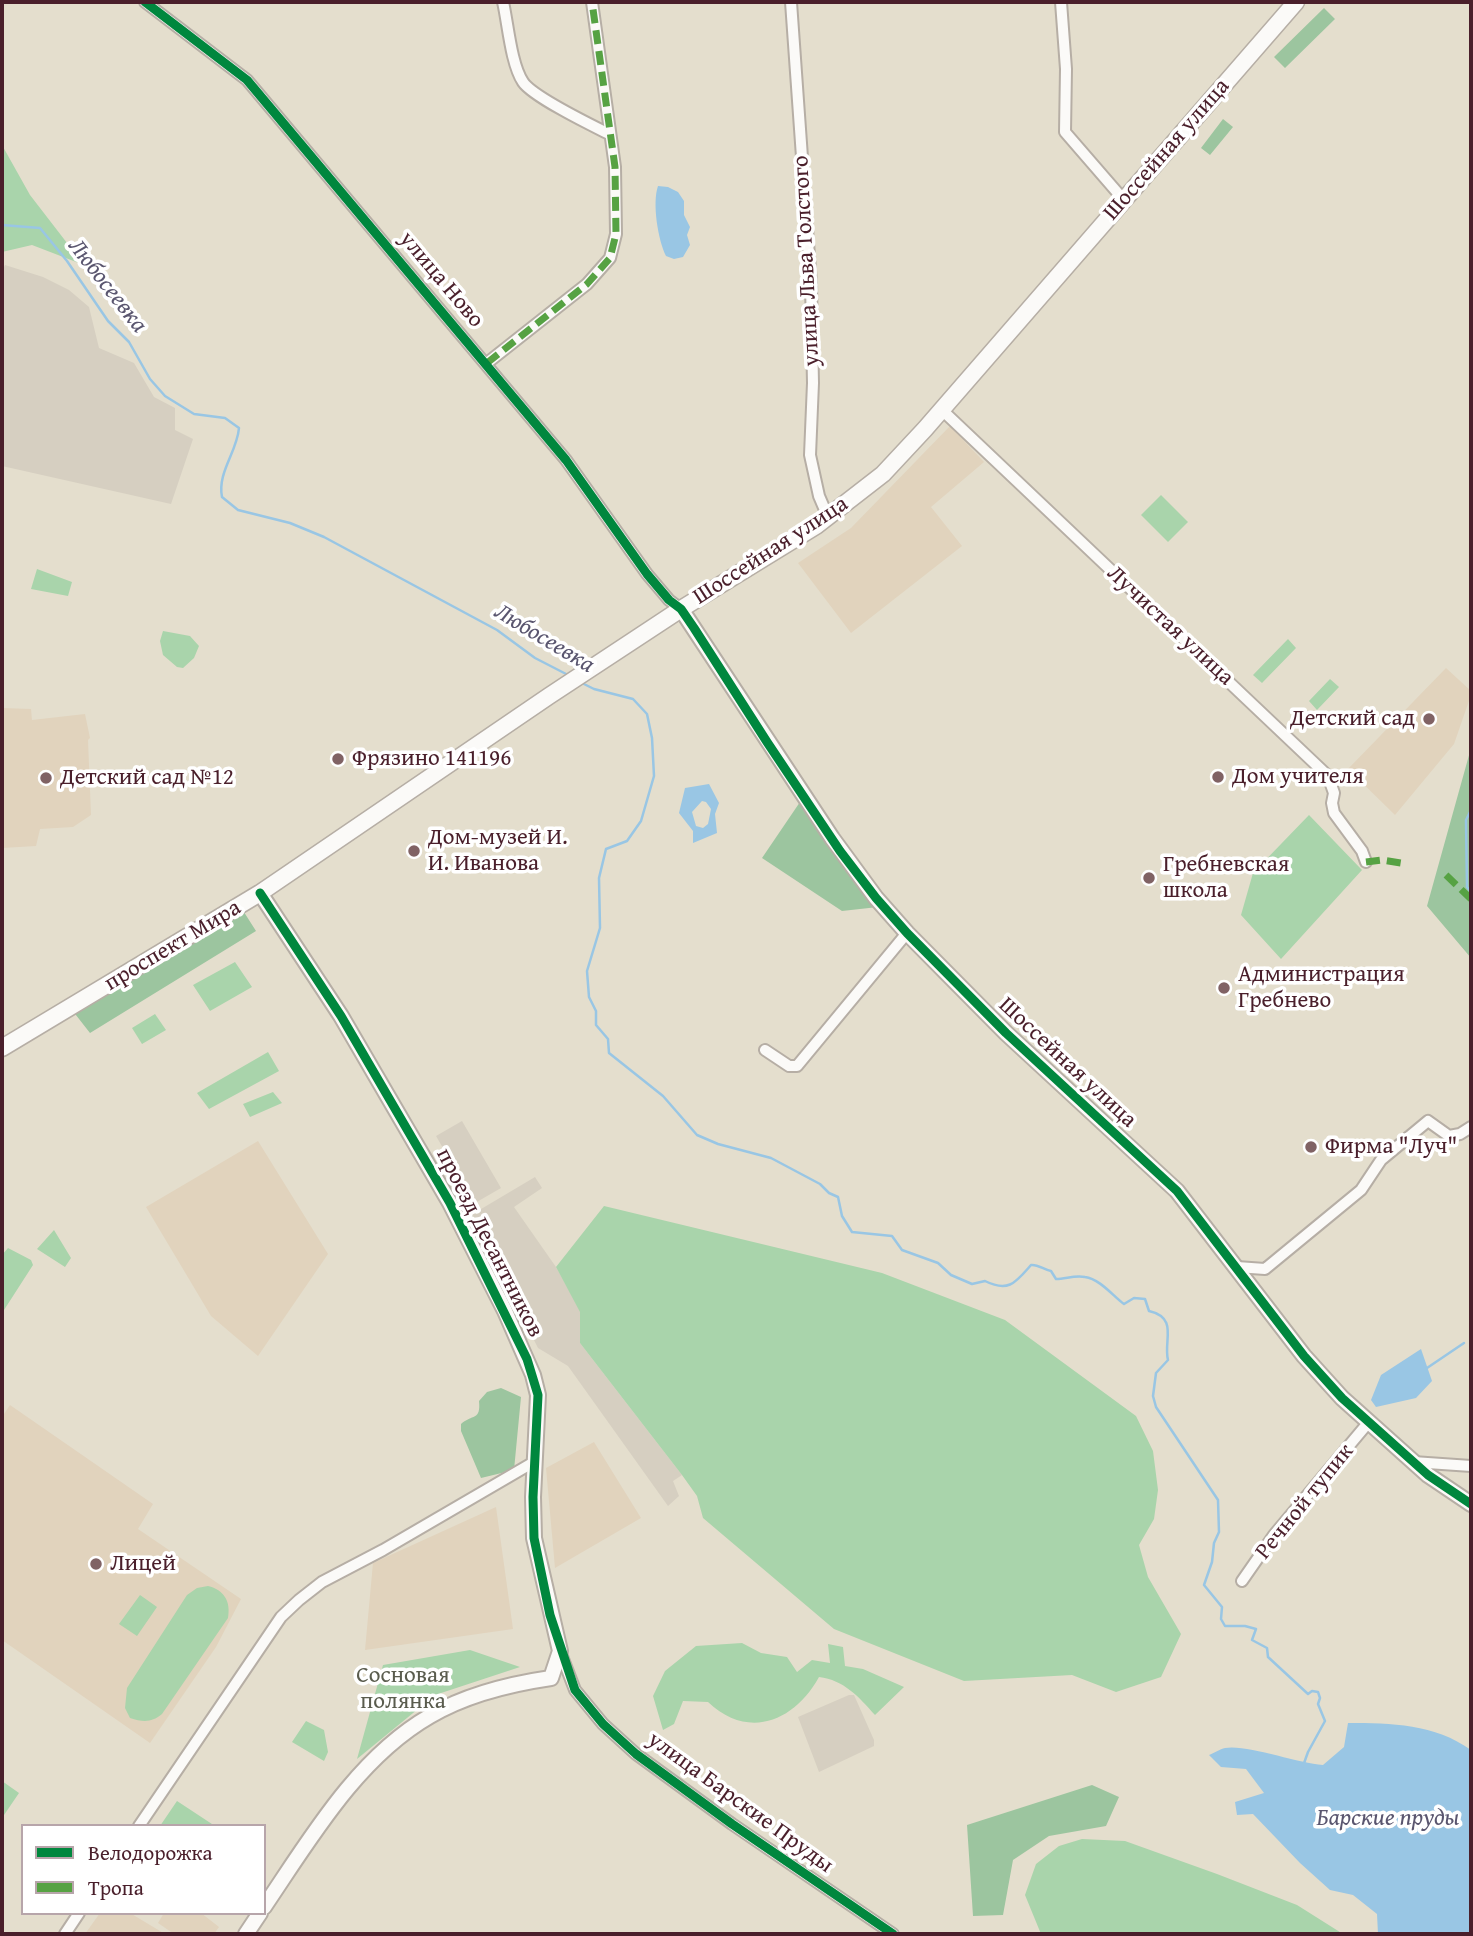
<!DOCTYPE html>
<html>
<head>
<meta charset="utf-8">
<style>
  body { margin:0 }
  #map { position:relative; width:1473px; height:1936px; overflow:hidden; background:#e4decd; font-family:"Gentium Book Plus",serif }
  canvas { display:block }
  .frame { position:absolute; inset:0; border:4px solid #4a1f2b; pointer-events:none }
  .legend { position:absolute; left:21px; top:1824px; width:245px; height:91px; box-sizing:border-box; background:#fff; border:2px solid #b7a5aa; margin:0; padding:9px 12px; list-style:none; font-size:21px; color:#4a1f2b }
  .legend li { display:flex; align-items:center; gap:14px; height:35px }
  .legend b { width:35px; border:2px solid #b7a5aa }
</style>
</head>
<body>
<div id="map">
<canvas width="1473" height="1936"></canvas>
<div class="frame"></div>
<ul class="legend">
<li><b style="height:9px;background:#00873e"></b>Велодорожка</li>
<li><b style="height:9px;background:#56a243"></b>Тропа</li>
</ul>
</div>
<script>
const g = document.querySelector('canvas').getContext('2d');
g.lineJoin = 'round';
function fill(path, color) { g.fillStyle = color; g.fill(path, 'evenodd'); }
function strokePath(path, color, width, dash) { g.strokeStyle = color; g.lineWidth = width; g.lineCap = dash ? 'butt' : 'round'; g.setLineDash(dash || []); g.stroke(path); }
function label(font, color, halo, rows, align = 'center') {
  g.font = font + ' "Gentium Book Plus",serif'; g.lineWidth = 7; g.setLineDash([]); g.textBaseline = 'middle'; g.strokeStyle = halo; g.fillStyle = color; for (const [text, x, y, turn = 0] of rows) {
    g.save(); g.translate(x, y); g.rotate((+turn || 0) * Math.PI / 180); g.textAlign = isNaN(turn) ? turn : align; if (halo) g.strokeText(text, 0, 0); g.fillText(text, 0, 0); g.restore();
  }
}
fill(new Path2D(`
  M950 426 984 462 931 507 962 546 851 633 798 563 851 528Z
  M1446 668 1471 691V695L1454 744 1395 815 1348 769Z
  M2 708 31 709 32 720 85 714 90 738 88 740 91 815 73 827 40 829 36 846 2 848Z
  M258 1141 328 1254 258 1356 211 1316 146 1207Z
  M10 1405 153 1504 138 1529 241 1599 216 1647 150 1743 2 1640V1417Z
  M594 1442 641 1518 555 1568 546 1468Z
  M496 1507 513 1629 365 1650 373 1563Z
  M100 1913H130L165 1934H85Z
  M164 1913H201L219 1927 214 1934H174L158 1923Z`), '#e1d3bd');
fill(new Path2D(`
  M5 265 43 277 69 290 89 307 99 348 134 363 154 397 175 408V430L193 439 171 504 2 466V271Z
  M462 1121 501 1188 475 1203 436 1136Z
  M535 1177 542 1188 514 1207 556 1267 581 1312 580 1343 682 1475 673 1481 679 1496 668 1506 568 1366 538 1348 471 1215Z
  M849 1695H854L874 1740V1746L819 1772 798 1717Z`), '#d6cfc1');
fill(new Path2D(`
  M2 145 30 195 84 265 32 245 2 252Z
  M1161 495 1188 522 1168 542 1141 515Z
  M37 569 72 582 68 596 31 589Z
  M163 631 190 636 199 646 194 658 183 668 177 667 163 655 160 641Z
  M1288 639 1296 648 1262 683 1253 675Z
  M1330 679 1339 687 1317 710 1309 701Z
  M1309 815 1362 870 1281 959 1241 915 1253 873Z
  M235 962 252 987 210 1011 193 985Z
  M155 1014 166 1030 142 1044 132 1028Z
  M268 1052 279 1071 209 1109 197 1093Z
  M273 1092 282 1103 250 1117 243 1104Z
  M604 1206 882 1273 1005 1320 1136 1416 1153 1451 1158 1490 1154 1519 1139 1545 1148 1577 1181 1634 1161 1677 1116 1692 1072 1675 964 1681 834 1629 703 1518 697 1496 682 1475 580 1343V1312L556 1267Z
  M54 1230 71 1258 65 1267 37 1249Z
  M8 1248 31 1260 33 1265 4 1310H2V1255Z
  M208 1586C224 1590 231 1601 228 1618L162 1714C151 1723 143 1722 130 1718L125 1708 127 1688 187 1595 197 1588Z
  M140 1595 157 1607 137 1636 119 1624Z
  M742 1643 761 1653 787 1657 797 1672 812 1660 830 1663 828 1644 843 1647 845 1666 863 1669 904 1687 875 1715C859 1697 844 1680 819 1677 794 1722 748 1740 708 1702L683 1701 674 1724 663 1730 653 1696 665 1671 696 1646Z
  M470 1650 520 1667 435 1695 357 1759 383 1665Z
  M306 1721 324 1730 328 1752 324 1761 292 1742Z
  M2 1781 19 1793 2 1818Z
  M177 1801 215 1826H160Z
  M1082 1839 1125 1841 1217 1874 1297 1905 1343 1934H1041L1025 1895 1036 1864 1059 1846Z`), '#a9d4ab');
fill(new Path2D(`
  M1324 8 1335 19 1285 68 1274 57Z
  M1223 119 1233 127 1210 155 1201 148Z
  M1471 748V958L1427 906Z
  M800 802 840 863 878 907 842 911 762 858Z
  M242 909 256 931 90 1033 72 1010Z
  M501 1388 521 1397 514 1470 481 1478 461 1431V1424C472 1414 481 1421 479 1401L487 1392Z
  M1092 1785 1119 1797 1106 1826 1049 1836 1013 1860 1003 1915 973 1916 967 1825Z`), '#9cc59f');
fill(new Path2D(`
  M658 186 668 187 678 192 684 201V215L690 227 687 235 690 245 683 257 674 259 666 256C658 240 652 203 658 186Z
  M709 784 719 803 715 814 717 833 693 843V831L679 813 685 788ZM702 801 706 802 711 809 708 824 703 828 696 826 692 812Z
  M1421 1349 1432 1381 1416 1398 1376 1407 1371 1400 1381 1375Z
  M1348 1723C1391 1723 1435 1724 1471 1750V1934H1378L1377 1914 1353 1895 1330 1890 1300 1863 1253 1814 1237 1815 1235 1802 1264 1793 1246 1769 1221 1767 1209 1755C1214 1753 1220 1749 1225 1748 1246 1744 1297 1763 1323 1765L1344 1747Z`), '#99c6e4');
strokePath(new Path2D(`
  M2 225 40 228 67 261 108 321 129 342 150 379 165 396 194 414 225 418 239 428C237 452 217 473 222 497L238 510 290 523 324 537 497 630 535 658 570 676
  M582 683 594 689 633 699 647 714 652 738 654 776 641 821 627 841 606 849 599 878 600 928 587 971 589 997 596 1011V1025L608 1039 609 1053 663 1096 697 1135 718 1144 771 1158 820 1184 829 1193 838 1197 842 1216 852 1232 892 1236 902 1250 938 1263 951 1275 972 1284 985 1281C1009 1293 1016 1282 1031 1265 1038 1264 1044 1270 1051 1271L1056 1279C1066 1279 1074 1275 1085 1277 1100 1279 1113 1296 1124 1304L1134 1298 1145 1299 1149 1311C1179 1318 1163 1341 1168 1360L1156 1373 1153 1396 1156 1407 1218 1500 1219 1532 1214 1543 1212 1562 1204 1585 1222 1607 1221 1619 1225 1626H1245L1256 1629 1252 1640 1267 1648 1268 1657 1308 1694 1312 1691 1318 1692 1320 1698 1318 1704 1325 1721 1308 1752 1303 1766
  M1471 810 1466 820 1467 887 1471 892
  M1427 1368 1464 1343`), '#99c6e4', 2.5);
const street = new Path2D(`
  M145 2 247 80 566 460 647 574 669 600 681 609
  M503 2C508 24 511 64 523 82 533 97 591 125 609 134
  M791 2 811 284 813 383 810 455 819 496 828 517
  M1061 2 1066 69 1065 132 1123 199
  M487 363 587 284 610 258 616 234 615 167 592 2
  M942 410 1328 776 1334 793 1332 803 1334 813 1362 851 1366 862
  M765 1050 789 1066H797L907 933
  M1237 1267 1265 1269 1361 1190 1381 1160 1428 1121 1449 1136 1460 1134 1471 1127
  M1413 1462 1471 1466
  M1242 1581 1274 1535 1368 1423
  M560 1651 575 1690 603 1724 636 1754 732 1824 893 1934
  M139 1826 281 1617 299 1600 322 1582 383 1550 534 1462
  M65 1934 79 1913`);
const secondary = new Path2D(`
  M681 609 832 838 876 898 907 933 1006 1033 1177 1191 1304 1356 1342 1398 1428 1475 1471 1504
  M260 893 341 1016 450 1203 505 1311 533 1375 538 1395 533 1497 534 1538 560 1651 551 1678C510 1684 467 1694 430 1716 357 1758 310 1839 264 1907
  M246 1934 260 1913`);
const primary = new Path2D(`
  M2 1048 260 893 549 696 681 609 816 526 883 474 925 429 1296 2`);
strokePath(street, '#b6aea5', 14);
strokePath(secondary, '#b6aea5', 18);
strokePath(primary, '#b6aea5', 19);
strokePath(street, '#fbfaf8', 10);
strokePath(secondary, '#fbfaf8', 14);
strokePath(primary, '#fbfaf8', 16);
strokePath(new Path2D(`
  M487 363 587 284 610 258 616 234 615 167 592 2
  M1366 862 1382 860 1401 863
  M1446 875 1471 899`), '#56a243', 7, [14, 7]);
strokePath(new Path2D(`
  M145 2 247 80 566 460 647 574 669 600 681 609 694 628 767 742 840 851 876 898 907 933 1006 1033 1177 1191 1304 1356 1342 1398 1428 1475 1471 1504
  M260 893 341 1016 450 1203 527 1359 538 1395 533 1497 534 1538 550 1615 575 1690 603 1724 636 1754 732 1824 893 1934`), '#00873e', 9);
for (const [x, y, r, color] of [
  [1429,719,7,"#806264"],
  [338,759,7,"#806264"],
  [1218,777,7,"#806264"],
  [46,778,7,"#806264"],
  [414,851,7,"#806264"],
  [1149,878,7,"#806264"],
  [1224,988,7,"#806264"],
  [1311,1147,7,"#806264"],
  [96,1564,7,"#806264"]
]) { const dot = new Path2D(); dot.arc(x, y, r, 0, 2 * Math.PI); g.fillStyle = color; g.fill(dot); strokePath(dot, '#fff', 2.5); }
label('23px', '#4a1f2b', '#fff', [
  ["Шоссейная улица",1167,150,-49],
  ["улица Льва Толстого",807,261,-93],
  ["улица Ново",441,280,50],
  ["Шоссейная улица",771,551,-33],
  ["Лучистая улица",1170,626,43],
  ["проспект Мира",173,946,-31],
  ["Шоссейная улица",1067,1063,43],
  ["проезд Десантников",489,1243,63],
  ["Речной тупик",1305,1502,-51],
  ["улица Барские Пруды",740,1803,36]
]);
label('23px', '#4a1f2b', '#fff', [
  ["Детский сад",1415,719,"right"],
  ["Фрязино 141196",352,759],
  ["Дом учителя",1232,777],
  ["Детский сад №12",60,778],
  ["Дом-музей И.",428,838],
  ["И. Иванова",428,864],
  ["Гребневская",1163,865],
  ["школа",1163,891],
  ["Администрация",1238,975],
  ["Гребнево",1238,1001],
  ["Фирма \"Луч\"",1325,1147],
  ["Лицей",110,1564]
], 'left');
label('23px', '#5a5c4e', '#fff', [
  ["Сосновая",403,1676],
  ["полянка",403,1702]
]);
label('italic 24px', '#5a566f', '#fff', [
  ["Любосеевка",107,286,52],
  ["Любосеевка",544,639,31],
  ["Барские пруды",1388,1819]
]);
</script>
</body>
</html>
